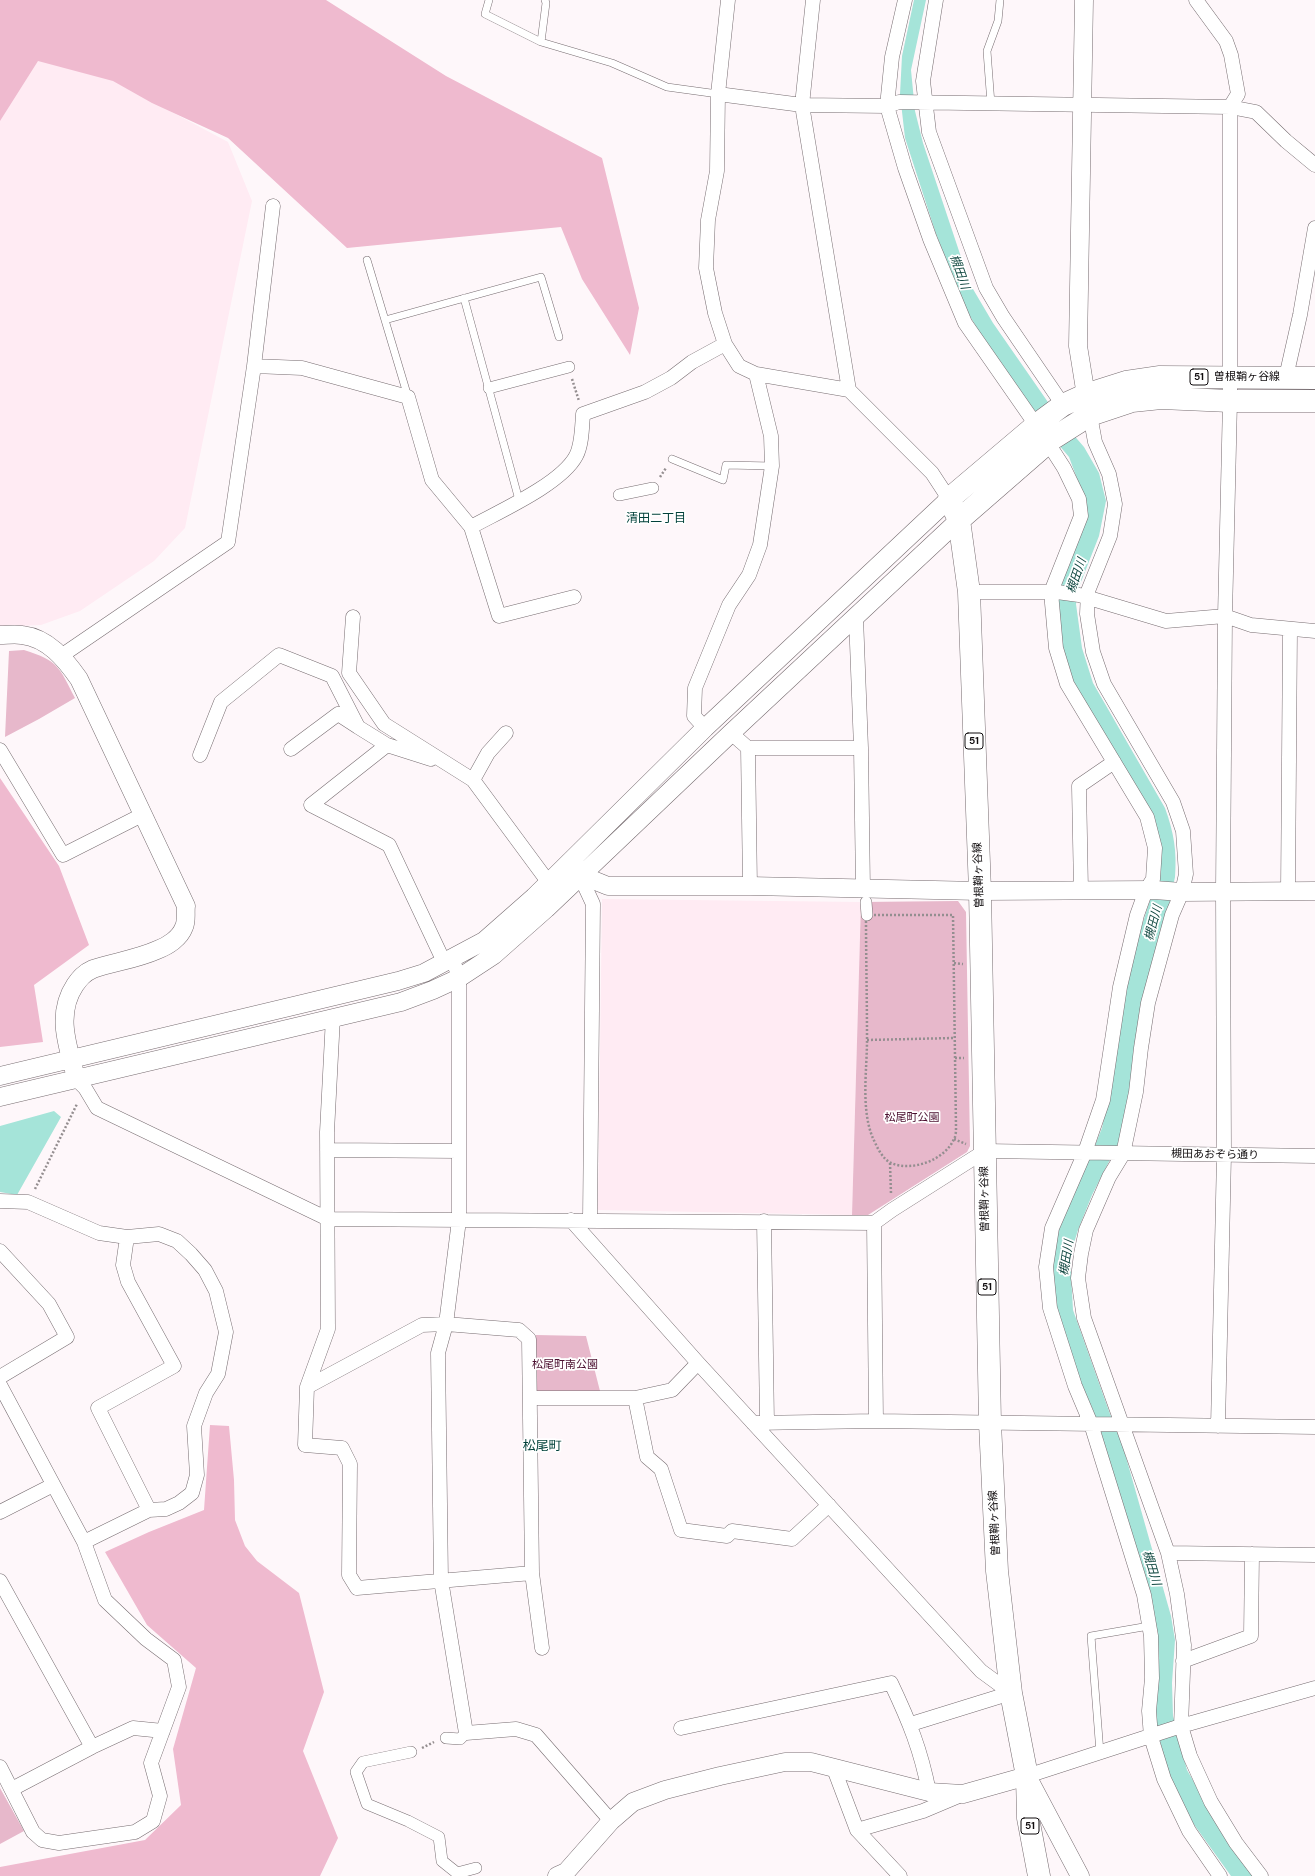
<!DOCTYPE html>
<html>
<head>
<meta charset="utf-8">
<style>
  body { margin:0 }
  canvas { display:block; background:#fef7fa }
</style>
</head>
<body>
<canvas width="1315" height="1876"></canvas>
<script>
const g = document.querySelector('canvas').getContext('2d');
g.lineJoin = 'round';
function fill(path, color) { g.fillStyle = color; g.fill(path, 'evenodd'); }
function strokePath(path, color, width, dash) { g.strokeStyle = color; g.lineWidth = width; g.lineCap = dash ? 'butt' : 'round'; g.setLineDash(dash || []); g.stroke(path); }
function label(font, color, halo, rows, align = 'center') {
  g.font = font + ' "DM Sans","Noto Sans JP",sans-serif'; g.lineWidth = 3.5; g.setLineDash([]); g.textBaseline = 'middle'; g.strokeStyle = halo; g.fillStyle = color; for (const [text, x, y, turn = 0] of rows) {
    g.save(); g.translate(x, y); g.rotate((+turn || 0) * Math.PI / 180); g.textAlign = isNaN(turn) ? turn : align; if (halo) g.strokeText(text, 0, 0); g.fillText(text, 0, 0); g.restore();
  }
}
fill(new Path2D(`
  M67 56 228 142 252 201 185 528 154 561 80 611 41 625 0 627V68Z
  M602 899 861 902 852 1215 598 1210Z`), '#ffebf3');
fill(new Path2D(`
  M24 650C59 661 59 667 75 698L39 719 5 737 9 651Z
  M958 901 966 912 970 1146 967 1152 868 1215H852L861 902Z
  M536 1335 586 1336 601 1395 536 1394Z
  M0 1788 24 1831 0 1844Z`), '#e7b8cb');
fill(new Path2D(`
  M0 0H326L446 76 602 158 639 308 630 355 582 279 561 227 347 248 228 138 152 103 113 81 38 61 0 121Z
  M0 778 59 866 89 945 34 985 43 1042 0 1047Z
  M210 1425 229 1426 234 1480 235 1520 245 1546 257 1561 299 1593 324 1692 303 1751 338 1838 320 1876H0V1867L145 1840 181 1805 173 1749 196 1668 147 1625 105 1552 149 1532 204 1510Z`), '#efbacf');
fill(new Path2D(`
  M914 0H926L911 70 915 111 923 143 970 284 993 323 1059 418 1084 447 1099 473 1106 501 1099 536 1079 587 1076 604 1082 648 1093 683 1165 808C1174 833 1177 851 1175 877L1120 1140 1092 1195 1078 1230 1070 1256 1073 1310 1110 1414 1120 1436 1171 1616 1175 1640 1172 1683 1173 1716 1187 1770 1208 1806 1254 1876H1231L1190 1819 1167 1770 1156 1725 1141 1571 1093 1410 1077 1374 1054 1302 1053 1270 1055 1243 1061 1218 1089 1160 1102 1128 1107 1104 1124 994 1137 941 1157 878 1160 853 1080 698 1066 664 1058 624 1057 605 1062 579 1082 492 1069 457 1058 444 987 345 964 306 936 234 905 138 900 94 902 56Z
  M54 1111 61 1117 17 1195 0 1192V1126Z`), '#a5e4d9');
const service = new Path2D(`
  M489 0 485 14 541 42 612 63 667 87 718 94
  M541 42 546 3 545 0
  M991 104 987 51 998 21 1000 0
  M367 260 408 397
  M464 298 519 500
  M385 320 541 277 559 337
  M672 459 723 480 726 465 772 466
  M1100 1753 1091 1636 1149 1626`);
const pedestrian = new Path2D(`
  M489 388 569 367
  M619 495 653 488
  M866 902 867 915
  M446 1738 460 1739 466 1733
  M411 1752 363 1762 356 1772 367 1804 408 1821 439 1837 442 1861 457 1873 476 1868`);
const minor = new Path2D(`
  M728 0 718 94 717 171 708 220 706 268 715 313 725 344 739 366 756 374 849 390
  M813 0 802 105 849 390 932 473 949 499
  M905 0 892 57 887 106 905 168 930 239 965 323 1036 425
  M936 0 923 81 929 132 986 288 1003 317 1063 405
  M1196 0 1226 41 1231 55 1238 94 1230 107V401L1225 616 1223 891 1224 1155 1218 1426
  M718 94 802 105 887 106 899 102 1230 107 1256 112 1286 141 1315 165
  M254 366 273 206
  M1286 377 1300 315 1315 228
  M1090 415 1095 442 1109 474 1115 504 1110 536 1088 591 1087 614 1093 652 1104 684 1173 802 1183 831 1186 874 1182 892 1172 915 1148 1003 1141 1048 1136 1092 1123 1154 1109 1177 1086 1230 1081 1254 1078 1278 1084 1318 1168 1553 1177 1594 1184 1645 1181 1726 1190 1756 1211 1802 1236 1843 1261 1876
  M1048 443 1064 468 1079 499 1081 516 1051 592 1056 648 1067 684 1147 817 1155 848 1153 879 1146 890 1137 915 1120 987 1103 1100 1085 1152 1052 1228 1046 1267 1050 1308 1075 1386 1091 1424 1144 1595 1151 1636 1152 1678 1149 1711 1151 1737 1164 1779 1189 1831 1220 1876
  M471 527C500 511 561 484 576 456 582 445 582 427 583 414L645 392 671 378 692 362 725 344
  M969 592H1057L1079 595 1166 621 1225 616 1251 625 1315 631
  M353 617 349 673 384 724 473 780 549 883
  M856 617 861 748 863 889
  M61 656 228 542 254 366 302 368 408 397 432 480 471 527 499 616 574 597
  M705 728 694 716 695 688 729 605 749 575 760 545 772 466 771 436 756 374
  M731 733 748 748 750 886
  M387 745 311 805 389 845 444 962
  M748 748H861
  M291 749 338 714 358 727
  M0 750 63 855 142 815
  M200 755 221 702 279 655 332 676 358 727 387 745 431 759
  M473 780 488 753 506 733
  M580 876 593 904 590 1220
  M1081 890 1079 786 1114 762
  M1288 891 1290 629
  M452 957 459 978V1220L446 1324 438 1353 441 1580 466 1733 516 1729 536 1735 611 1821
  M77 1080 85 1088 97 1108 328 1219 874 1223 892 1210 985 1151 1315 1156
  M327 1150 459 1151
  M0 1201 28 1202 99 1233 127 1237 123 1265 128 1282 174 1366 98 1408 149 1510
  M571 1220 698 1363 981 1671 1011 1693
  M764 1221 767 1423
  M874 1223 876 1421
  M0 1251 49 1304 67 1337 0 1377
  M0 1385 84 1542 105 1600 146 1639 174 1660 179 1687 151 1763 160 1796 153 1821 135 1832 59 1843 42 1840 33 1832 0 1767
  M307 1387 422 1325 446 1324 519 1330 529 1339 532 1573 357 1588 349 1575 350 1464 342 1448 305 1445 307 1387 328 1329 327 1132 333 1017
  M530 1398H635L672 1390 698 1363
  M635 1398 647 1457 661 1469 681 1530 727 1536 732 1531 792 1539 829 1505
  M753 1423 876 1421 1315 1427
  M0 1512 53 1485
  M84 1542 149 1510 166 1509 179 1503 192 1493 197 1475 194 1426 206 1393 218 1374 226 1332 216 1291 205 1270 191 1254 177 1241 159 1234 127 1237
  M1168 1553 1315 1555
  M532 1573 542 1648
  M0 1581 92 1747
  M1183 1661 1251 1636 1252 1554
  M911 1724 1011 1693
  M681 1728 891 1683C909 1721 921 1750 929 1792
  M834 1769 857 1830 900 1876
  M1027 1776 1181 1726 1315 1688
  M12 1789 92 1747 133 1728 163 1731
  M857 1830 923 1811 961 1795`);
const tertiary = new Path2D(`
  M1084 0 1078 346 1088 408
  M0 635C7 635 15 634 22 635 48 638 65 659 79 679L186 906C185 912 187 921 184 927 180 938 168 946 157 950 137 959 114 962 93 969 84 973 80 978 75 985 57 1012 66 1041 74 1070
  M571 871 608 886H750L980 891 1154 890 1182 892 1315 891
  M0 1076 398 981 424 973 484 941 534 897 705 728 949 499
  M0 1097 401 1002 433 990 459 978 494 955 546 909 731 733 959 520
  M557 1876 566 1872 611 1821 633 1802 665 1790 720 1776 785 1762H811L929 1792 963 1794 1027 1776 1080 1876`);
const primary = new Path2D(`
  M959 520 1052 439 1090 415 1132 401 1161 398 1230 401H1315
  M1039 1876 1028 1818 1027 1776 1011 1693 997 1571 990 1423 980 891 969 592 959 520 949 499 1040 422 1063 405 1085 395 1126 382 1160 377 1315 378`);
strokePath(service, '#776d71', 8);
strokePath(pedestrian, '#776d71', 12);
strokePath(minor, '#776d71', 15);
strokePath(tertiary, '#776d71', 19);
strokePath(primary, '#776d71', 23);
strokePath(new Path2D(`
  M572 379 579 401
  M660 477 666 468
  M866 915H953L956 1127C956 1131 956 1136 954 1139 945 1160 912 1172 891 1163 882 1159 876 1145 872 1136 861 1107 867 1070 867 1040 867 998 866 957 866 915Z
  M954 963 963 964
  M867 1040 954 1038
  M955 1058H964
  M954 1139 966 1144
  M890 1163 891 1194
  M35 1189 77 1104
  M422 1748 434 1742`), '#948e90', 2.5, [2, 2]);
strokePath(service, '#fff', 7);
strokePath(pedestrian, '#fff', 11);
strokePath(minor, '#fff', 14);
strokePath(tertiary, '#fff', 18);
strokePath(primary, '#fff', 22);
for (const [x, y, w] of [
  [1199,377,18],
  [974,741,18],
  [987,1287,18],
  [1030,1826,18]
]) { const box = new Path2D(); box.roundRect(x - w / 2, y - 8, w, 16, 3); g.fillStyle = '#fff'; g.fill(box); strokePath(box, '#100c0e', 1); }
label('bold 10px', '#100c0e', null, [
  ["51",1199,377],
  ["51",974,741],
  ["51",987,1287],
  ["51",1030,1826]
]);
label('11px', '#100c0e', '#fff', [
  ["曽根鞘ヶ谷線",1247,377],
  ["曽根鞘ヶ谷線",979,875,-92],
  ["槻田あおぞら通り",1215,1155,1],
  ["曽根鞘ヶ谷線",985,1199,-91],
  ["曽根鞘ヶ谷線",995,1523,-93]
]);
label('11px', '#4b0f2f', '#fff', [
  ["松尾町公園",912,1118],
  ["松尾町南公園",565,1365]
]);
label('italic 12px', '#124942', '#fff', [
  ["槻田川",959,272,70],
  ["槻田川",1077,576,-71],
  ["槻田川",1154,923,-75],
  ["槻田川",1067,1258,-81],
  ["槻田川",1151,1568,73]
]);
label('12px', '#01413a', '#fff', [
  ["清田二丁目",656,519]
]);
label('13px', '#01413a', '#fff', [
  ["松尾町",542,1447]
]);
</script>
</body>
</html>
